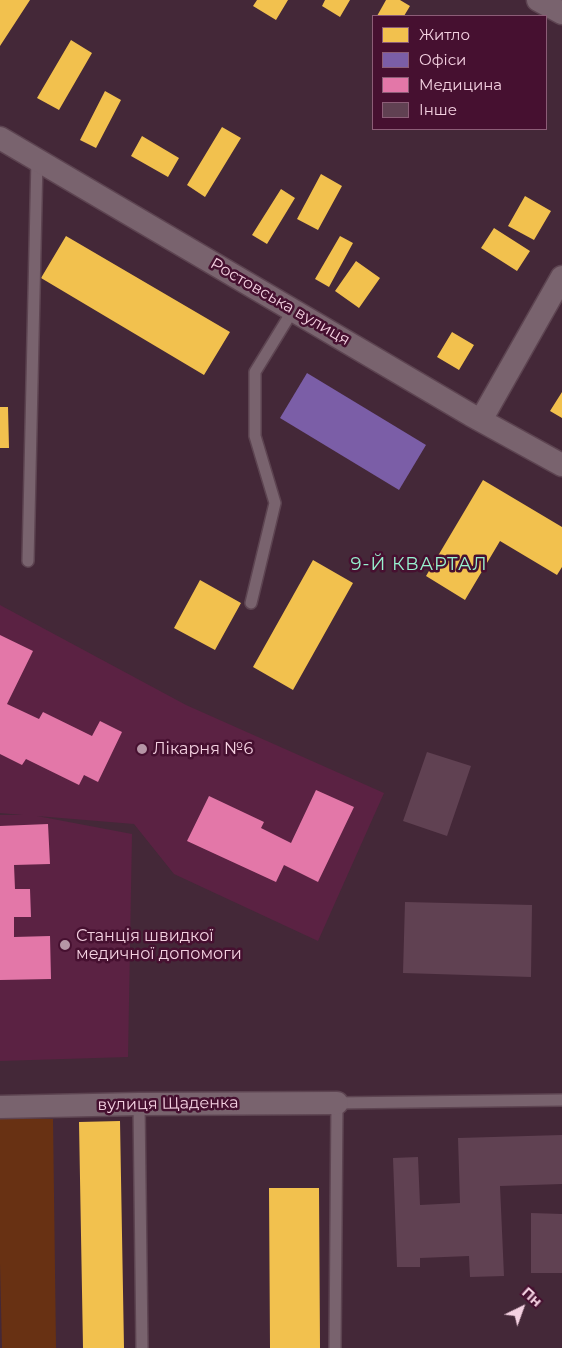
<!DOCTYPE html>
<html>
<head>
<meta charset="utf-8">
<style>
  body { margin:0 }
  #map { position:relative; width:562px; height:1348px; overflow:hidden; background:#442838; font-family:Montserrat,sans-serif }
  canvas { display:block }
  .legend { position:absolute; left:372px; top:15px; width:175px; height:115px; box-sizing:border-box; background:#461030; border:1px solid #8c5d77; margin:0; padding:6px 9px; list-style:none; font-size:15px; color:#f4d1e1 }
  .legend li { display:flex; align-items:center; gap:10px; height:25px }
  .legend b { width:25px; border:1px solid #8c5d77 }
  .north { position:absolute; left:497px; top:1283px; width:50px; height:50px; -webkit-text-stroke:4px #461030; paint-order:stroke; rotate:42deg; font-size:14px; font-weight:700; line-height:20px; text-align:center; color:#f4d1e1 }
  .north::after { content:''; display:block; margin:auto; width:18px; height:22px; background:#f4d1e1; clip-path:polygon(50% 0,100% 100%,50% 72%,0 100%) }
</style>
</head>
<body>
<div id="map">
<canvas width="562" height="1348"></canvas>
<ul class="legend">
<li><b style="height:14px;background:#f2c14e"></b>Житло</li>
<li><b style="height:14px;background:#7b5ea7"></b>Офіси</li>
<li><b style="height:14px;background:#e377a8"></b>Медицина</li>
<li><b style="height:14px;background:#604152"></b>Інше</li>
</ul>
<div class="north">Пн</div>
</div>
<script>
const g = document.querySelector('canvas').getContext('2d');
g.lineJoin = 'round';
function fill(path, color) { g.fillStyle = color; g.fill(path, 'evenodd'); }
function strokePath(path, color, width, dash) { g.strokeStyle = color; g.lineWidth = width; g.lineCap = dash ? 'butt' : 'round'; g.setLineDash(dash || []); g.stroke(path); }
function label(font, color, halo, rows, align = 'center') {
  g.font = font + ' Montserrat,sans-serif'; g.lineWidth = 5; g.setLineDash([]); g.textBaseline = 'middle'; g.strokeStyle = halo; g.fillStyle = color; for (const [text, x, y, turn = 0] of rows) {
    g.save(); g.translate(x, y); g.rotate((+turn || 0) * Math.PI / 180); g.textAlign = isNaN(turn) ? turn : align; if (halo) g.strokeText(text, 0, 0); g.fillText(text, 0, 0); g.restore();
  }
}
fill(new Path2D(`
  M0 605 186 705 384 793 318 941 174 874 134 824 37 816 132 834 128 1057 0 1061V815H23L0 813Z`), '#5b2243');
fill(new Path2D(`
  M0 1118 53 1119 56 1348H2L0 1263Z`), '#683113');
fill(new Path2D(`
  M0 0H30L0 46Z
  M257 0H288L276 20 253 6Z
  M325 0H350L340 17 322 6Z
  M386 0H400L410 6 404 16H377Z
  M71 40 92 53 59 110 37 98Z
  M105 91 121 100 96 148 80 140Z
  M222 127 241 138 205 197 187 185Z
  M142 136 179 158 168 177 131 156Z
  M321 174 342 186 318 230 297 219Z
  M281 189 295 198 267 244 252 235Z
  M525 196 551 211 534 240 508 226Z
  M494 228 530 251 517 271 481 248Z
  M66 236 230 332 204 375 41 278Z
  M340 236 353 243 329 287 315 279Z
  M356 261 380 278 359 308 335 291Z
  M452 332 474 345 459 370 437 357Z
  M562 392V418L550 411Z
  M0 407H8L9 448H0Z
  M483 480 562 527V567L557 575 500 541 465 600 426 576Z
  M313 560 353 583 293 690 253 667Z
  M200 580 241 603 215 650 174 628Z
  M120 1121 124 1348H83L79 1122Z
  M269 1188H319L320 1348H270Z`), '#f2c14e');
fill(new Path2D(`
  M307 373 426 445 399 490 280 418Z`), '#7b5ea7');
fill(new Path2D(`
  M0 635 33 651 7 704 39 719 43 712 92 736 100 721 122 732 98 782 84 775 79 785 26 759 22 765 0 754Z
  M316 790 354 807 318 882 284 865 276 882 187 841 209 796 264 822 261 828 291 843Z
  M48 824 50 864 14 865 15 889H30L31 917H14V937L50 936 51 979 0 980V826Z`), '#e377a8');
fill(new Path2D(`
  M427 752 471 766 447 836 403 821Z
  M405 902 532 905 531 977 403 973Z
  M562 1135V1184L500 1186 504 1276 470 1277 469 1256 420 1258V1267H397L393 1158 418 1157 420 1205 460 1203 458 1138Z
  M531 1213 562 1214V1273H531Z`), '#604152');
const lane = new Path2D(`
  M28 561 37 159
  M251 603 275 503 255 436V372L293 310
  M139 1104 142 1348
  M335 1348 337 1103 562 1100`);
const street = new Path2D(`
  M538 0 562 13
  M0 138 471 415 562 465
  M481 420 562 277
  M0 1107 139 1104 337 1103`);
strokePath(lane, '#5d4451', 14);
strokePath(street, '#5d4451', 25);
strokePath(lane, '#79636e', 11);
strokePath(street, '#79636e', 22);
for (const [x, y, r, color] of [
  [142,749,6,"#b696a6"],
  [65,945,6,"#b696a6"]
]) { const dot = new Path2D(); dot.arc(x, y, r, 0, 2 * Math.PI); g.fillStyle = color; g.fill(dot); strokePath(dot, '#461030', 2); }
label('16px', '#f4d1e1', '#461030', [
  ["Ростовська вулиця",280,302,30],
  ["вулиця Щаденка",168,1104,-1]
]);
label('16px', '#f4d1e1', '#461030', [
  ["Лікарня №6",153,749],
  ["Станція швидкої",76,936],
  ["медичної допомоги",76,954]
], 'left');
g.letterSpacing = '1px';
label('18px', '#97f2cf', '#461030', [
  ["9-Й КВАРТАЛ",419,565]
]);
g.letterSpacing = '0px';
</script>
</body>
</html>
